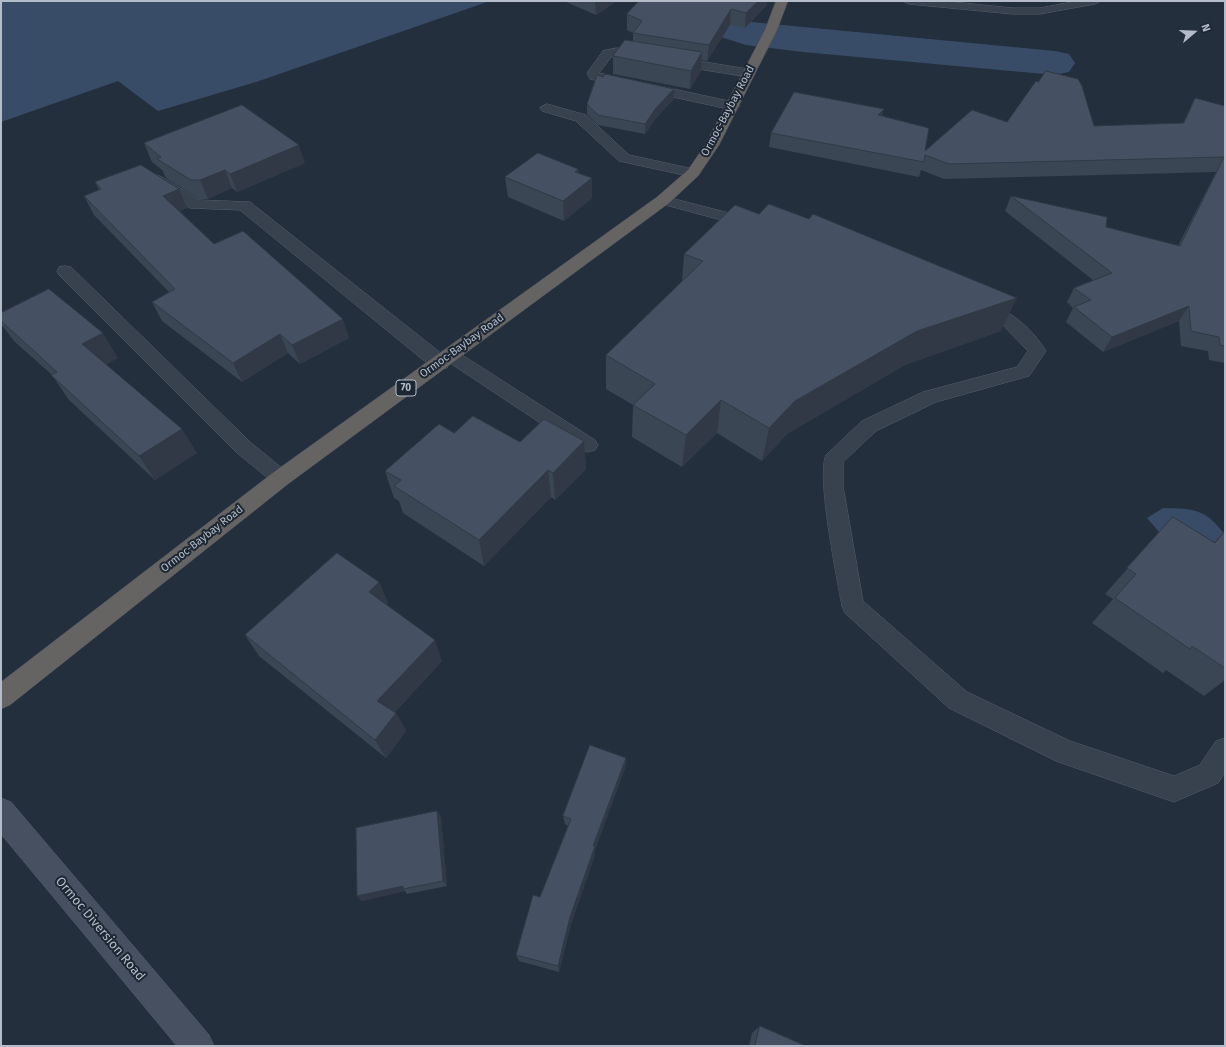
<!DOCTYPE html>
<html>
<head>
<meta charset="utf-8">
<style>
  body { margin:0 }
  #map { position:relative; width:1226px; height:1047px; overflow:hidden; background:#242f3e; font-family:"Fira Sans",sans-serif }
  canvas { display:block }
  .frame { position:absolute; inset:0; border:2px solid #b4bcc9; pointer-events:none }
  .north { position:absolute; left:1174px; top:12px; width:40px; height:40px; -webkit-text-stroke:3px #1d2633; paint-order:stroke; rotate:71deg; font-size:11px; font-weight:700; line-height:16px; text-align:center; color:#b4bcc9 }
  .north::after { content:''; display:block; margin:auto; width:14px; height:18px; background:#b4bcc9; clip-path:polygon(50% 0,100% 100%,50% 72%,0 100%) }
</style>
</head>
<body>
<div id="map">
<canvas width="1226" height="1047"></canvas>
<div class="frame"></div>
<div class="north">N</div>
</div>
<script>
const g = document.querySelector('canvas').getContext('2d');
g.lineJoin = 'round';
function fill(path, color) { g.fillStyle = color; g.fill(path, 'evenodd'); }
function strokePath(path, color, width, dash) { g.strokeStyle = color; g.lineWidth = width; g.lineCap = dash ? 'butt' : 'round'; g.setLineDash(dash || []); g.stroke(path); }
function label(font, color, halo, rows, align = 'center') {
  g.font = font + ' "Fira Sans",sans-serif'; g.lineWidth = 4; g.setLineDash([]); g.textBaseline = 'middle'; g.strokeStyle = halo; g.fillStyle = color; for (const [text, x, y, turn = 0] of rows) {
    g.save(); g.translate(x, y); g.rotate((+turn || 0) * Math.PI / 180); g.textAlign = isNaN(turn) ? turn : align; if (halo) g.strokeText(text, 0, 0); g.fillText(text, 0, 0); g.restore();
  }
}
fill(new Path2D(`
  M1 1H490L256 82 158 111 118 81 1 122Z
  M1163 508C1194 509 1205 508 1225 535 1207 550 1205 538 1188 534 1179 532 1168 533 1159 532L1147 518Z`), '#394c67');
fill(new Path2D(`
  M652 1H691L693 4 751 22 1055 51 1069 54 1075 63 1069 72 1055 75 803 52 746 45 667 20Z`), '#394c67');
const service = new Path2D(`
  M903 1H944L1012 8H1040L1077 1H1101L1095 4 1040 14H1012L909 4Z
  M617 48 748 69 754 73 748 77 617 56 611 57 599 73 738 103 740 106 733 110 590 79 587 73 603 51Z
  M547 104 586 115 629 155 698 170 700 173 698 176 693 177 619 161 576 121 542 111 540 108Z
  M663 196 756 220 759 223 756 226 751 228 658 203 656 200 658 197Z
  M65 266 71 267 250 442 288 473 291 478 288 483 281 486 274 483 236 452 59 275 57 271 59 267Z
  M981 301C1008 308 1031 327 1046 351L1029 376 936 402 876 431 843 462V486L863 601 967 692 1070 741 1174 776 1200 765 1216 741 1225 738V772L1218 783 1174 802 1056 761 949 708 845 613 842 606C837 579 816 474 826 455L862 421 923 392 1017 367 1028 351 998 320 975 310 973 306 975 302Z
  M450 349 456 351 595 440 598 445 595 450 588 452 581 450 444 359 441 355 444 351Z`);
const minor = new Path2D(`
  M157 175 162 177 199 200 250 202 447 358 449 363 447 368 440 369 433 368 240 210 190 208 152 183 149 180 152 177Z`);
const secondary = new Path2D(`
  M1 798 11 802 209 1035 214 1046H177L1 834Z`);
const trunk = new Path2D(`
  M776 1H788L777 30 719 145 698 176 669 203 288 484 10 705 1 709V682L274 472 657 197 688 170 705 145 765 30Z`);
strokePath(service, '#565f6c', 1);
strokePath(minor, '#565f6c', 1);
strokePath(secondary, '#565f6c', 1);
strokePath(trunk, '#434c59', 1);
fill(service, '#38414e');
fill(minor, '#38414e');
fill(secondary, '#465061');
fill(trunk, '#656462');
fill(new Path2D(`
  M564 1H617L596 15Z
  M767 5 745 28 730 25 707 61 702 60 701 71 690 89 613 74V56L633 41V33L627 30V14Z
  M1195 98 1225 106V363L1209 360 1208 351 1181 346 1179 321 1103 352 1066 322 1073 308 1067 302 1074 288 1093 280 1005 211 1011 196 1106 227 1178 246 1216 172 944 179 921 170 919 177 769 147 771 133 884 109 882 116 925 151 1007 122 1094 126 1183 123Z
  M674 99 656 118 645 134 598 125 587 114V104Z
  M144 143 305 163 237 192 232 188 208 199H199L166 178 162 170 152 162Z
  M578 169 579 173 592 198 564 221 508 197 505 177Z
  M95 182 179 189 187 208 180 211 214 244 349 338 300 364 288 353 242 382 162 321 152 302 169 292 94 215 84 196 99 190Z
  M759 214 1001 331 905 365 787 434 762 461 717 433 682 467 632 437 633 405 606 389V355L682 282 684 254Z
  M1 313 118 358 106 364 197 453 155 480 69 400 52 375 14 341 1 324Z
  M454 433 520 442 584 441 586 469 555 500 551 497 484 566 403 513 399 501 394 498 385 471Z
  M1173 517 1214 542 1225 530V680L1204 696 1166 670 1163 673 1092 623 1113 599 1105 594Z
  M379 582 388 603 387 605 442 661 395 712 396 713 406 731 386 758 259 656 245 635Z
  M626 758 625 768 595 850V855L571 924 559 972 519 961 516 955 540 897 568 826 565 824 563 816Z
  M437 811 441 817 447 886 407 894 405 891 362 901 357 896Z
  M760 1026 806 1046H749L752 1033Z`), '#3b4654');
fill(new Path2D(`
  M595 1H617L596 15Z
  M758 1H767V5L745 28 746 13Z
  M731 9 730 25 707 61 709 45Z
  M702 52 701 71 690 89 691 71Z
  M674 89V99L656 118 645 134V124L656 108Z
  M884 109 880 123 878 115Z
  M299 145 305 163 237 192 230 174Z
  M578 169 579 188 592 178V198L564 221 563 201 575 172Z
  M225 170 232 188 208 199 200 180Z
  M179 189 187 208 172 215 163 196Z
  M1017 298 1001 331 905 365 787 434 762 461 769 428 795 401 917 331Z
  M1189 306 1179 321 1103 352 1112 337Z
  M343 319 349 338 300 364 292 345Z
  M103 333 118 358 98 369 82 344Z
  M280 334 288 353 242 382 233 363Z
  M721 400 717 433 682 467 686 435Z
  M182 429 197 453 155 480 139 456Z
  M584 441 586 469 555 500 553 473Z
  M548 470 551 497 484 566 479 540Z
  M379 582 388 603 378 613 369 592Z
  M435 640 442 661 387 720 377 701Z
  M396 713 406 731 386 758 375 740Z
  M626 758 625 768 595 850V855L571 924 559 972 558 966 570 917 593 846Z
  M437 811 441 817 447 886 443 881Z
  M403 886V889L405 891 362 901 357 896Z`), '#303945');
const building = new Path2D(`
  M639 1H758L746 13 731 9 709 45 633 33 642 21 627 14Z
  M625 40 702 52 691 71 613 56Z
  M1046 71 1078 79 1082 86 1094 126 1184 123 1195 98 1225 106V346L1220 345 1219 337 1191 331 1189 306 1112 337 1074 307 1091 300 1074 288 1112 273 1011 196 1107 217 1106 227 1180 246 1224 157 949 164 925 155 924 162 771 133 794 92 884 109 878 115 929 128 925 151 972 110 1007 122 1036 81 1038 82Z
  M605 74 674 89 656 108 645 124 598 115 587 104 597 75 603 77Z
  M242 105 299 145 230 174 225 170 200 180H191L157 159 161 157 144 143Z
  M538 153 578 169 575 172 592 178 563 201 505 177Z
  M141 165 179 189 163 196 214 244 243 231 343 319 292 345 280 334 233 363 152 302 175 289 84 196 101 189 95 182Z
  M769 204 809 219 813 214 1017 298 917 331 795 401 769 428 721 400 686 435 633 405 655 384 606 355 703 261 684 254 735 205 759 214Z
  M49 289 103 333 82 344 182 429 139 456 51 375 57 372 1 321V313Z
  M473 416 520 442 544 419 584 441 553 473 548 470 479 540 394 486 401 480 385 471 439 424 454 433Z
  M1173 517 1215 543 1225 531V668L1192 646 1190 649 1115 598 1136 574 1127 568Z
  M337 553 379 582 369 592 435 640 377 701 396 713 375 740 245 635Z
  M590 745 626 758 593 846H595L570 917 558 966 516 955 533 895 540 897 571 819 563 816Z
  M437 811 443 881 403 889V886L357 896 356 828Z
  M760 1026 806 1046H755Z`);
fill(building, '#455162');
strokePath(building, '#303945', 1);
for (const [x, y, w] of [
  [406,388,20]
]) { const box = new Path2D(); box.roundRect(x - w / 2, y - 8, w, 16, 3); g.fillStyle = '#1d2633'; g.fill(box); strokePath(box, '#b4bcc9', 1); }
label('bold 10px', '#b4bcc9', null, [
  ["70",406,388]
]);
label('11px', '#b4bcc9', '#1d2633', [
  ["Ormoc-Baybay Road",728,111,-62],
  ["Ormoc-Baybay Road",462,346,-36],
  ["Ormoc-Baybay Road",202,539,-38]
]);
label('13px', '#b4bcc9', '#1d2633', [
  ["Ormoc Diversion Road",100,929,50]
]);
</script>
</body>
</html>
